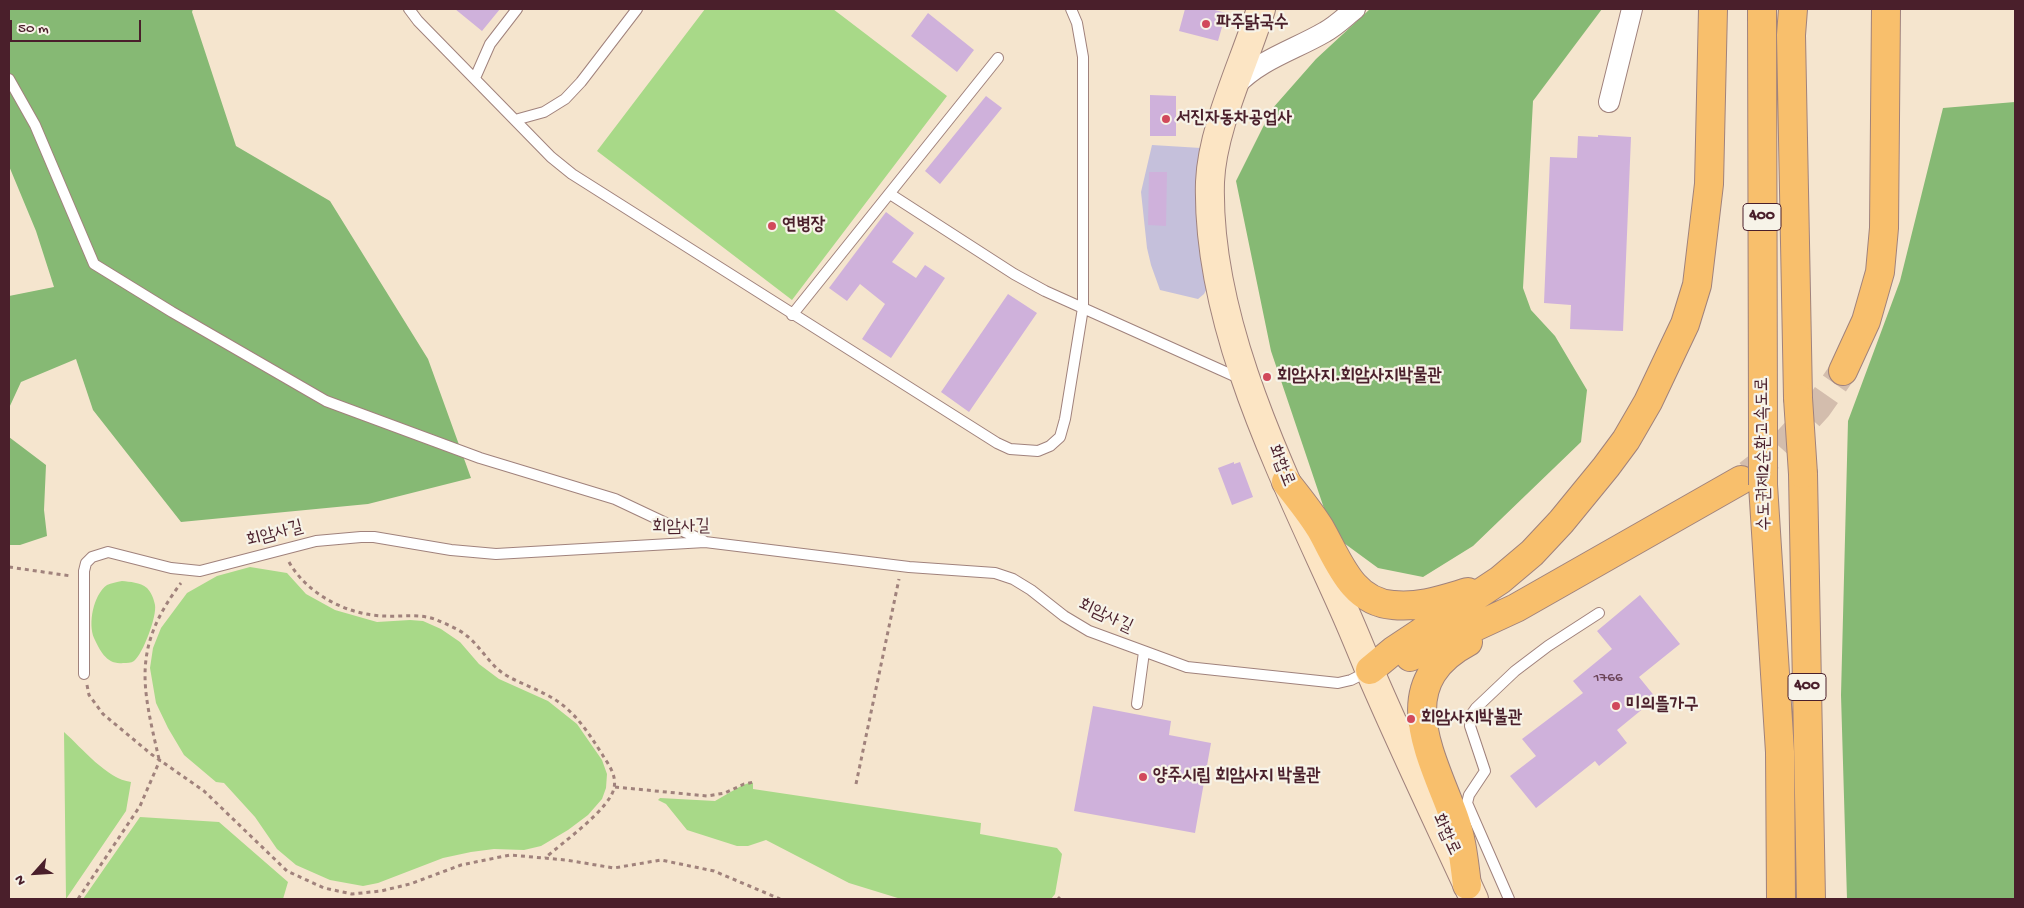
<!DOCTYPE html>
<html>
<head>
<meta charset="utf-8">
<style>
  body { margin:0 }
  #map { position:relative; width:2024px; height:908px; overflow:hidden; background:#f5e5ce; font-family:"Gochi Hand",sans-serif }
  canvas { display:block }
  .frame { position:absolute; inset:0; border:10px solid #4a1f2b; pointer-events:none }
  .north { position:absolute; left:10px; top:848px; width:50px; height:50px; -webkit-text-stroke:4px #f7f3e8; paint-order:stroke; rotate:244deg; font-size:14px; font-weight:700; line-height:20px; text-align:center; color:#4a1f2b }
  .north::after { content:''; display:block; margin:auto; width:18px; height:22px; background:#4a1f2b; clip-path:polygon(50% 0,100% 100%,50% 72%,0 100%) }
  .scale { position:absolute; left:10px; top:20px; width:131px; height:22px; box-sizing:border-box; border:2px solid #4a1f2b; border-top:0; padding-left:6px; font-size:15px; line-height:18px; white-space:nowrap; color:#4a1f2b; -webkit-text-stroke:4px #f7f3e8; paint-order:stroke }
</style>
</head>
<body>
<div id="map">
<canvas width="2024" height="908"></canvas>
<div class="frame"></div>
<div class="north">N</div>
<div class="scale">50 m</div>
</div>
<script>
const g = document.querySelector('canvas').getContext('2d');
g.lineJoin = 'round';
function fill(path, color) { g.fillStyle = color; g.fill(path, 'evenodd'); }
function strokePath(path, color, width, dash) { g.strokeStyle = color; g.lineWidth = width; g.lineCap = dash ? 'butt' : 'round'; g.setLineDash(dash || []); g.stroke(path); }
function label(font, color, halo, rows, align = 'center') {
  g.font = font + ' "Gochi Hand","Poor Story",sans-serif'; g.lineWidth = 4.5; g.setLineDash([]); g.textBaseline = 'middle'; g.strokeStyle = halo; g.fillStyle = color; for (const [text, x, y, turn = 0] of rows) {
    g.save(); g.translate(x, y); g.rotate((+turn || 0) * Math.PI / 180); g.textAlign = isNaN(turn) ? turn : align; if (halo) g.strokeText(text, 0, 0); g.fillText(text, 0, 0); g.restore();
  }
}
fill(new Path2D(`
  M1152 145 1201 148 1196 184 1199 218 1210 283 1204 294 1198 299 1160 290 1151 265 1147 248 1141 192Z`), '#c5c0db');
fill(new Path2D(`
  M705 9H833L947 96 792 300 597 151Z
  M250 567 287 573 306 594 335 610 377 622 410 620 423 621 441 629 460 642 479 664 499 679 548 701 577 724 602 760 607 774 606 788 602 799 588 815 568 830 541 846 524 850 494 849 471 852 443 858 378 883 363 886 330 880 296 865 277 849 255 817 224 783 216 782 184 755 168 728 156 703 150 668 153 648 161 628 187 593 217 576Z
  M122 581C130 582 140 582 147 588 151 592 154 599 155 605 157 616 143 654 134 661 131 663 127 663 123 663 107 665 100 651 94 638 88 624 93 595 107 585 111 583 117 582 122 581Z
  M64 732C82 748 107 779 131 782L126 811 66 899Z
  M751 782 753 783V789L981 823 980 834 1057 848 1062 854 1055 894 1051 899H901L849 883 766 840 748 846H737L687 830 666 804 658 800 660 798 715 801 741 786Z
  M140 817 219 822 288 882 283 899H83Z`), '#a8d988');
fill(new Path2D(`
  M9 9H193L192 12 236 146 330 201 428 359 471 478 368 504 181 522 93 410 76 359 21 382 9 408V296L54 287 36 231 9 166Z
  M1370 9H1602L1533 101 1523 288 1531 310 1555 336 1587 390 1581 442 1473 546 1423 577 1378 568 1333 535 1271 351 1236 181 1272 109 1316 59Z
  M2015 102V899H1847L1841 695 1848 421 1900 281 1943 108Z
  M9 437 46 465 44 510 47 536 20 545H9Z`), '#86b974');
fill(new Path2D(`
  M455 9H500L482 31Z
  M1185 9H1211L1226 13 1218 41 1179 31Z
  M928 13 974 50 957 72 911 36Z
  M1150 95 1176 96V136H1150Z
  M986 96 1002 108 940 184 925 171Z
  M1598 135 1631 137 1623 331 1570 329 1571 305 1544 303 1550 157 1577 158 1578 136 1598 137Z
  M1149 172H1167L1166 226 1148 225Z
  M886 212 914 233 892 262 916 278 925 265 945 278 891 358 862 339 885 304 860 284 847 301 829 288Z
  M1008 294 1037 313 969 412 941 392Z
  M1234 462V464L1240 462 1253 497 1232 505 1218 468Z
  M1640 595 1680 644 1639 677 1656 698 1617 730 1627 743 1599 766 1595 761 1536 808 1510 776 1536 756 1522 739 1583 693 1573 681 1612 649 1597 631Z
  M1093 706 1171 721 1169 735 1211 743 1195 833 1074 811Z`), '#cfb1db');
strokePath(new Path2D(`
  M1748 474 1778 451 1818 407 1843 371`), '#d3bdad', 28, [28, 14]);
const service = new Path2D(`
  M409 9 418 21 551 157 572 174 997 443 1010 449 1038 451 1050 446 1060 437 1065 419 1083 308V57L1077 23 1071 9
  M475 78 490 44 517 9
  M9 79 35 125 94 264 172 312 326 401 480 458 615 499 704 541
  M515 120 544 112 565 99 581 82 637 9
  M890 194 1014 274 1045 291 1241 379
  M792 315 998 58
  M84 674V571L86 563 92 557 108 552 171 568 200 571 316 541 361 537H374L451 550 496 554 705 542 909 567 995 573 1013 579 1031 590 1064 616 1089 631 1187 667 1338 683 1351 680 1369 671
  M1137 704 1144 652
  M1509 899 1467 803 1469 795 1485 771 1470 726 1471 715 1476 708 1515 671 1548 646 1599 613`);
const minor = new Path2D(`
  M1236 85C1261 59 1294 50 1325 32 1336 26 1345 17 1355 9
  M1609 102 1632 9`);
const secondary = new Path2D(`
  M1261 9C1245 61 1212 128 1210 182 1206 325 1284 476 1341 603 1351 625 1360 647 1369 669 1402 746 1439 823 1474 899`);
const motorway = new Path2D(`
  M1762 9 1763 425
  M1793 9 1791 35 1798 398
  M1843 371 1866 321 1880 272 1884 228 1886 9
  M1803 474 1811 899
  M1286 482C1298 497 1310 512 1320 528 1338 559 1351 602 1393 605 1419 608 1444 599 1468 592
  M1763 485 1780 752 1781 899
  M1410 657 1516 608 1741 480
  M1370 670 1393 651 1500 580 1532 553 1561 522 1606 467 1626 440 1648 402 1685 324 1697 285 1709 184 1713 9
  M1467 885C1464 862 1462 839 1454 817 1431 754 1389 684 1468 642`);
strokePath(service, '#a0827c', 12);
strokePath(minor, '#a0827c', 22);
strokePath(secondary, '#a0827c', 30);
strokePath(motorway, '#a0827c', 30);
strokePath(new Path2D(`
  M289 562C307 594 347 615 384 616 401 617 420 613 437 620 446 624 459 629 467 636 481 647 489 664 504 674 517 682 532 687 545 694 572 707 586 729 602 754 608 764 617 775 614 788 610 809 562 843 545 858
  M9 567 71 576
  M87 685 89 695 103 714 151 754 204 791 287 871 324 888 352 894 381 891 410 884 461 865 510 855 566 860 614 868 661 860 714 871 780 899
  M159 759C142 685 132 648 181 583
  M856 784 899 579
  M615 787 707 796 725 793 744 784 754 782
  M78 899 140 806 160 760
  M1058 899 1060 897`), '#a0827c', 3, [4, 4]);
strokePath(service, '#fff', 10);
strokePath(minor, '#fff', 20);
strokePath(secondary, '#fce5c4', 28);
strokePath(motorway, '#f8bf6c', 28);
const motorwayBridge = new Path2D(`
  M1798 398 1803 474
  M1763 425V485`);
strokePath(motorwayBridge, '#a0827c', 30, []);
strokePath(motorwayBridge, '#f8bf6c', 28);
for (const [x, y, r, color] of [
  [1206,24,5,"#d1495b"],
  [1166,119,5,"#d1495b"],
  [772,226,5,"#d1495b"],
  [1267,377,5,"#d1495b"],
  [1616,706,5,"#d1495b"],
  [1411,719,5,"#d1495b"],
  [1143,777,5,"#d1495b"]
]) { const dot = new Path2D(); dot.arc(x, y, r, 0, 2 * Math.PI); g.fillStyle = color; g.fill(dot); strokePath(dot, '#f7f3e8', 2); }
label('15px', '#6b4457', null, [
  ["1766",1608,679]
]);
for (const [x, y, w] of [
  [1762,217,38],
  [1807,687,38]
]) { const box = new Path2D(); box.roundRect(x - w / 2, y - 13.5, w, 27, 4); g.fillStyle = '#f7f3e8'; g.fill(box); strokePath(box, '#4a1f2b', 1); }
label('bold 16px', '#4a1f2b', null, [
  ["400",1762,217],
  ["400",1807,687]
]);
label('bold 18px', '#4a1f2b', '#f7f3e8', [
  ["파주닭국수",1216,24],
  ["서진자동차공업사",1176,119],
  ["연병장",782,226],
  ["회암사지.회암사지박물관",1277,377],
  ["미의뜰가구",1626,706],
  ["회암사지박불관",1421,719],
  ["양주시립 회암사지 박물관",1153,777]
], 'left');
label('18px', '#4a1f2b', '#f7f3e8', [
  ["수도권제2순환고속도로",1765,454,-91],
  ["화합로",1280,466,68],
  ["회암사길",681,528,-1],
  ["회암사길",275,535,-15],
  ["회암사길",1105,617,25],
  ["화합로",1445,835,65]
]);
</script>
</body>
</html>
